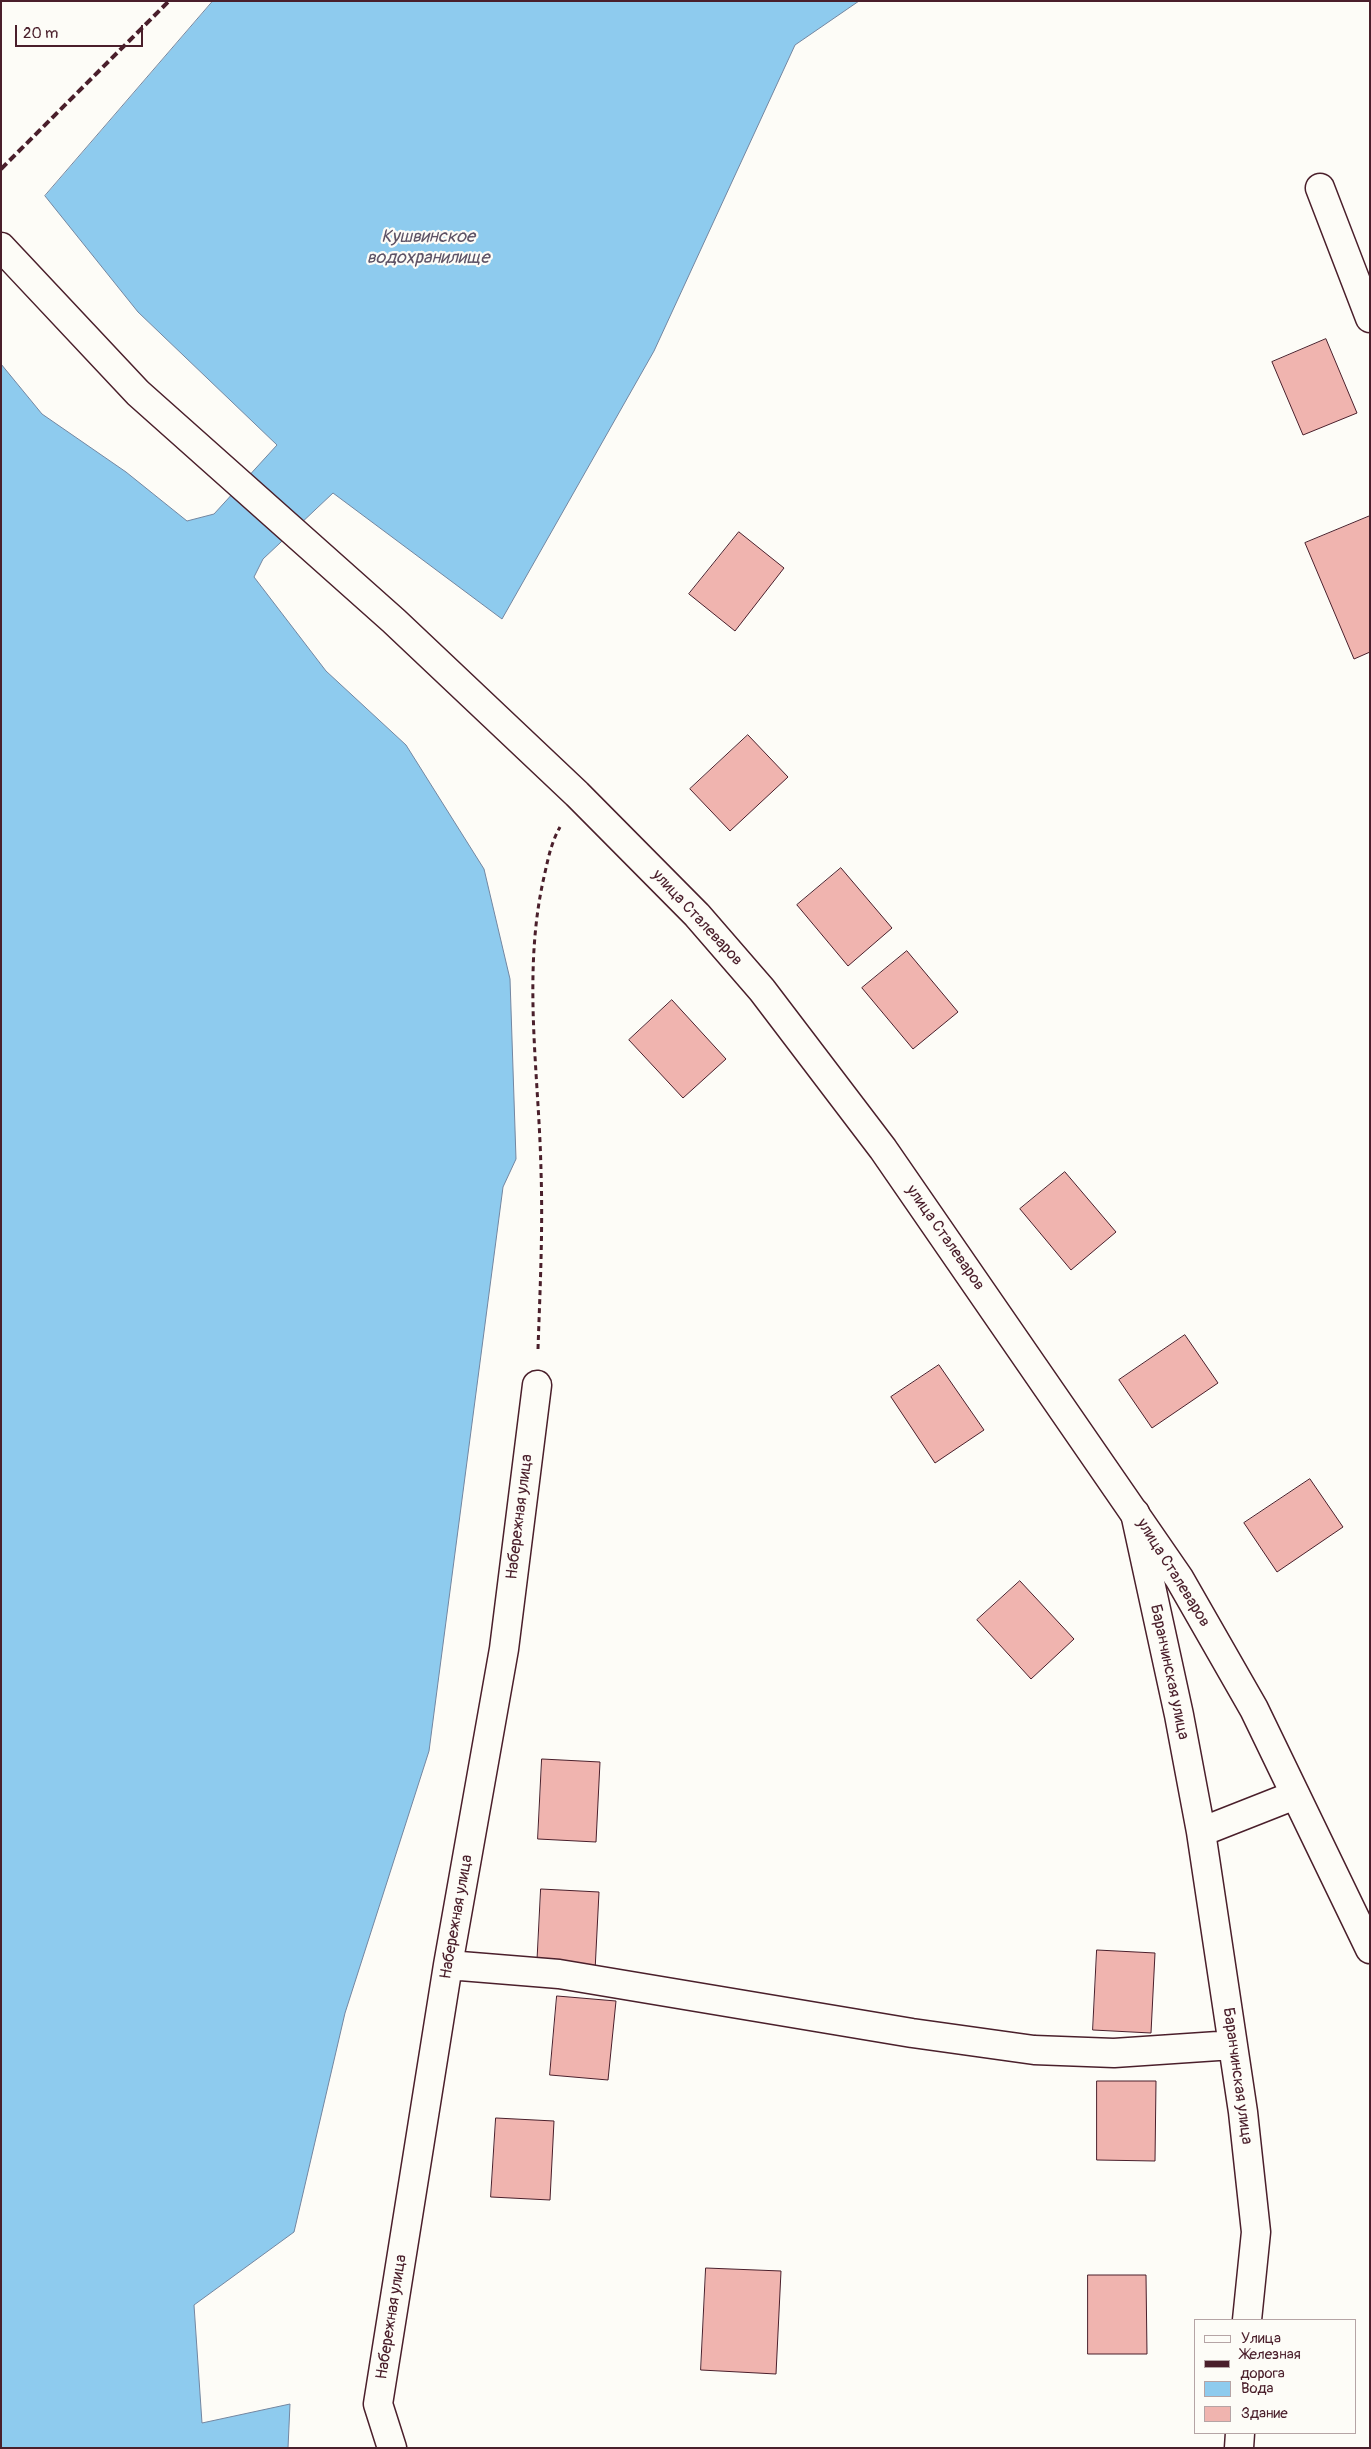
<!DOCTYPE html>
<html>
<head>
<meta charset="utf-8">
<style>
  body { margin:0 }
  #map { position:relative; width:1371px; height:2449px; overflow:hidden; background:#fdfcf7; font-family:Pangolin,sans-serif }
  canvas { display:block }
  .frame { position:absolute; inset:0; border:2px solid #4a1f2b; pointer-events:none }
  .legend { position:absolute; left:1194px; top:2319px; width:162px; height:115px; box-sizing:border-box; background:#fdfcf7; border:1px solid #b5a4a5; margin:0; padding:6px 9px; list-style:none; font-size:15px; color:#4a1f2b }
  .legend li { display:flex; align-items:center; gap:10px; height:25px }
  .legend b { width:25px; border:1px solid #b5a4a5 }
  .scale { position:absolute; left:15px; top:25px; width:128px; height:22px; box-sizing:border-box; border:2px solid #4a1f2b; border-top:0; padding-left:6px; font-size:15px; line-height:18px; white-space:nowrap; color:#4a1f2b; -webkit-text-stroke:4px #fdfcf7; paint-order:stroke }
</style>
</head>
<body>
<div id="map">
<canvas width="1371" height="2449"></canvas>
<div class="frame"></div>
<ul class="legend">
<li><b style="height:6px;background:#fdfcf7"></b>Улица</li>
<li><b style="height:6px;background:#4a1f2b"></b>Железная дорога</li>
<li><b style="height:14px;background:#8ecbee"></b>Вода</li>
<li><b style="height:14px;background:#f0b4af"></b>Здание</li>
</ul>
<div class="scale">20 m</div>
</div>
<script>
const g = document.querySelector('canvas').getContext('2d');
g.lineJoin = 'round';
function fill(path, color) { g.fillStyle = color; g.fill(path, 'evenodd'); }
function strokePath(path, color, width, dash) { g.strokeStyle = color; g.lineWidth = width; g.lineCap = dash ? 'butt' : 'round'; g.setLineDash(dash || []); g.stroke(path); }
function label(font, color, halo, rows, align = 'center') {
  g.font = font + ' Pangolin,sans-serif'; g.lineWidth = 4.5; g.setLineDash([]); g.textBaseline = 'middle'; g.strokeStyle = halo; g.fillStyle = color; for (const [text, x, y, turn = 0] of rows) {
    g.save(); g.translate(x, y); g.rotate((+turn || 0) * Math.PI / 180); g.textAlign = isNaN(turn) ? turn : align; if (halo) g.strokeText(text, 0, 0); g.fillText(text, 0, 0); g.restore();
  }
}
const water = new Path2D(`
  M213 1H859L795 45 654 351 502 619 333 493 263 559 254 577 326 671 406 745 484 869 510 979 516 1159 503 1187 429 1751 345 2013 294 2232 194 2305 202 2423 290 2404 288 2448H1V364L42 414 126 472 187 521 214 514 277 445 138 312 45 196Z`);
fill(water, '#8ecbee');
strokePath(water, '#7386a0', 1);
const building = new Path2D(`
  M1326 339 1357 413 1303 435 1272 362Z
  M1370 516V652L1354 659 1305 543Z
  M739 532 784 568 735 631 689 594Z
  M748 735 788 777 730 831 690 789Z
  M841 868 892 928 848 966 797 905Z
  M907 951 958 1012 913 1049 862 988Z
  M672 1000 726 1059 683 1098 629 1040Z
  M1065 1172 1116 1232 1071 1270 1020 1209Z
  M1185 1335 1218 1383 1152 1428 1119 1380Z
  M939 1365 984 1430 935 1463 891 1397Z
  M1310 1479 1343 1527 1277 1572 1244 1523Z
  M1020 1581 1074 1639 1031 1679 977 1620Z
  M542 1759 600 1762 596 1842 538 1839Z
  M541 1889 599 1892 595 1971 537 1968Z
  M1097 1950 1155 1953 1151 2033 1093 2030Z
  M557 1996 616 2001 608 2080 550 2075Z
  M1097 2081H1156L1155 2161 1097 2160Z
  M496 2118 554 2121 550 2200 491 2197Z
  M706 2268 781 2271 776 2374 701 2370Z
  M1088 2275H1146L1147 2354H1088Z`);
fill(building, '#f0b4af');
strokePath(building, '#4a1f2b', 1);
const minor = new Path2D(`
  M1320 188 1370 318
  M1135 1513 1179 1715 1201 1832
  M448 1965 559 1974 912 2033 1034 2050 1114 2053 1233 2045
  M1247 2320 1256 2232 1243 2112 1201 1832 1295 1795
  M392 2448 378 2404 448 1965 504 1649 537 1385
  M1239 2448 1240 2433`);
const major = new Path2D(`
  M1 247 138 393 394 621 577 794 697 915 762 990 883 1149 1179 1578 1254 1709 1370 1949`);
strokePath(minor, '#4a1f2b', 31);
strokePath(major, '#4a1f2b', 31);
strokePath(new Path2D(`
  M538 1349C540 1290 543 1230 541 1171 539 1074 522 973 544 877 548 859 551 843 560 827`), '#4a1f2b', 3, [5, 4]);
strokePath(minor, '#fdfcf7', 28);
strokePath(major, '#fdfcf7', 28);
strokePath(new Path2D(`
  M1 169 169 1`), '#4a1f2b', 4, [8, 4]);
label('16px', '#4a1f2b', '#fdfcf7', [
  ["улица Сталеваров",697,918,47],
  ["улица Сталеваров",945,1238,55],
  ["Набережная улица",520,1517,-83],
  ["улица Сталеваров",1173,1573,58],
  ["Баранчинская улица",1169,1672,78],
  ["Набережная улица",457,1917,-80],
  ["Баранчинская улица",1237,2076,82],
  ["Набережная улица",392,2317,-81]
]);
label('italic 18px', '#5e5366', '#fdfcf7', [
  ["Кушвинское",428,237],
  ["водохранилище",428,258]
]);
</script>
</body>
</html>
